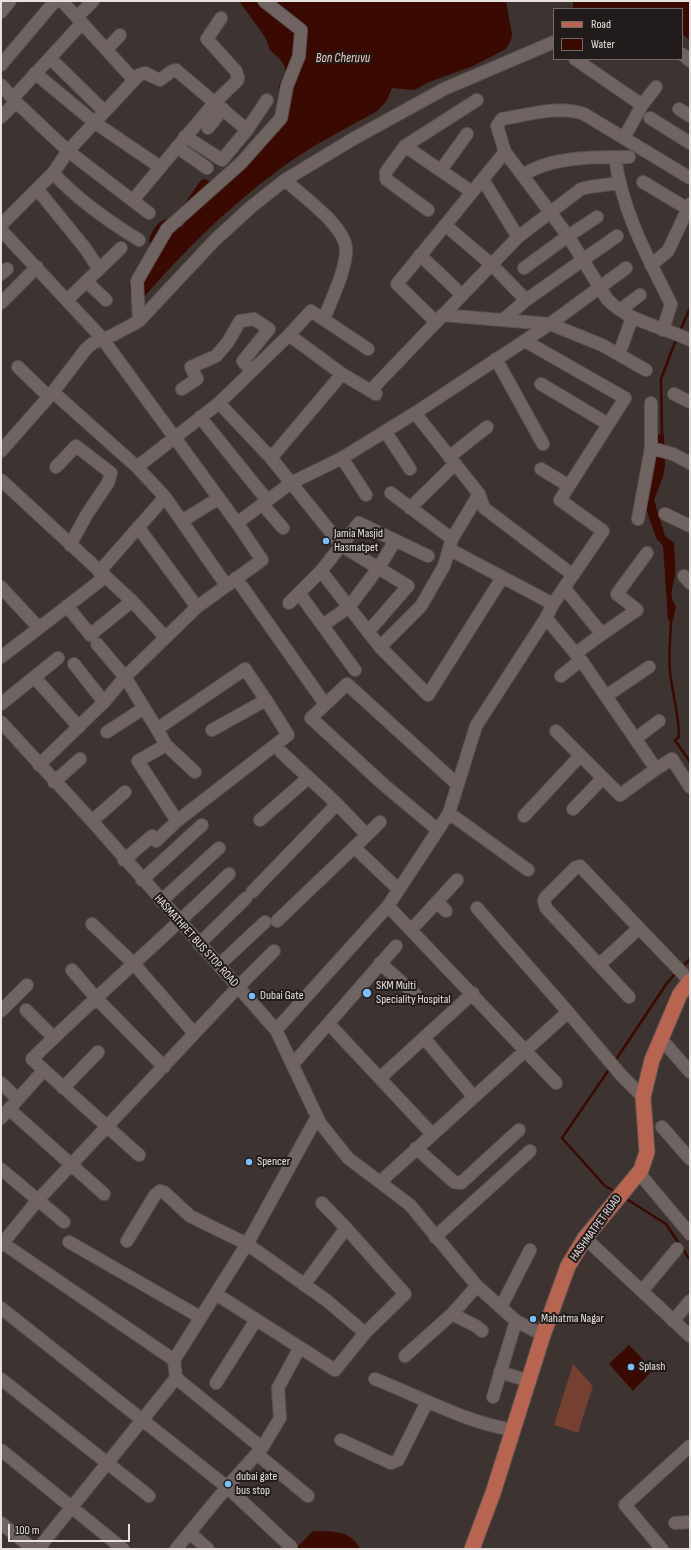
<!DOCTYPE html>
<html>
<head>
<meta charset="utf-8">
<style>
  body { margin:0 }
  #map { position:relative; width:691px; height:1550px; overflow:hidden; background:#3d3331; font-family:"Sofia Sans Condensed",sans-serif }
  canvas { display:block }
  .frame { position:absolute; inset:0; border:2px solid #e7e1df; pointer-events:none }
  .legend { position:absolute; left:553px; top:8px; width:130px; height:52px; box-sizing:border-box; background:#211c1b; border:1px solid #706b69; margin:0; padding:5px 7px; list-style:none; font-size:12px; color:#e7e1df }
  .legend li { display:flex; align-items:center; gap:8px; height:20px }
  .legend b { width:20px; border:1px solid #706b69 }
  .scale { position:absolute; left:8px; top:1524px; width:122px; height:18px; box-sizing:border-box; border:2px solid #e7e1df; border-top:0; padding-left:5px; font-size:12px; line-height:14px; white-space:nowrap; color:#e7e1df; -webkit-text-stroke:3px #211c1b; paint-order:stroke }
</style>
</head>
<body>
<div id="map">
<canvas width="691" height="1550"></canvas>
<div class="frame"></div>
<ul class="legend">
<li><b style="height:5px;background:#b76551"></b>Road</li>
<li><b style="height:11px;background:#3a0a02"></b>Water</li>
</ul>
<div class="scale">100 m</div>
</div>
<script>
const g = document.querySelector('canvas').getContext('2d');
g.lineJoin = 'round';
function fill(path, color) { g.fillStyle = color; g.fill(path, 'evenodd'); }
function strokePath(path, color, width, dash) { g.strokeStyle = color; g.lineWidth = width; g.lineCap = dash ? 'butt' : 'round'; g.setLineDash(dash || []); g.stroke(path); }
function label(font, color, halo, rows, align = 'center') {
  g.font = font + ' "Sofia Sans Condensed",sans-serif'; g.lineWidth = 4; g.setLineDash([]); g.textBaseline = 'middle'; g.strokeStyle = halo; g.fillStyle = color; for (const [text, x, y, turn = 0] of rows) {
    g.save(); g.translate(x, y); g.rotate((+turn || 0) * Math.PI / 180); g.textAlign = isNaN(turn) ? turn : align; if (halo) g.strokeText(text, 0, 0); g.fillText(text, 0, 0); g.restore();
  }
}
fill(new Path2D(`
  M573 1364 593 1386 578 1433 554 1425Z`), '#753f32');
fill(new Path2D(`
  M239 1H506L512 34 511 40 506 49 473 66 429 82 415 90 392 88 386 102 377 111C344 130 310 146 280 169 229 206 184 251 143 298L134 299C119 283 146 260 152 245L149 241C151 232 157 221 167 219L178 227H182L186 220 183 206 201 180 204 179 212 182C254 162 264 152 284 109L279 94V85L285 73V67L280 59 270 50 265 37Z
  M573 1H690V40L682 34V9H573Z
  M664 434 665 465 663 477 654 500 665 536 674 543C674 554 676 565 675 576 673 587 668 596 676 606L673 621 668 620 663 546 656 538 643 499 655 465 654 435Z
  M629 1345 653 1370 633 1391 609 1364Z
  M313 1531C330 1531 352 1530 360 1549H295Z`), '#3a0a02');
strokePath(new Path2D(`
  M680 331 690 308
  M662 437 661 379 677 337
  M671 618C671 636 668 653 670 671 672 693 679 714 679 737L675 740 690 762
  M682 967 690 959
  M615 1061 667 983 677 972
  M610 1068 562 1138 605 1186 616 1192
  M625 1198 666 1224 690 1260`), '#3a0a02', 2.5);
const minor = new Path2D(`
  M62 1 133 79
  M1 12 10 1
  M77 17 93 1
  M107 49 120 35
  M682 54 690 61
  M50 58 104 111
  M575 59 642 105
  M1 65 55 1
  M35 73 94 122 160 167
  M1 85 16 102 1 117
  M13 98 82 23
  M16 102 68 151 149 213
  M679 109 690 116
  M650 118 690 143
  M208 128 223 109
  M247 130 267 100
  M624 138 642 105 656 87
  M405 146 472 192
  M177 147 207 168
  M505 152 568 236 607 299C630 323 662 326 690 340
  M615 157C622 211 647 256 671 304L663 330
  M441 170 467 134
  M53 173C78 200 108 221 139 240
  M523 175C552 156 595 157 629 157
  M285 180C302 196 344 225 346 248 347 269 331 300 324 319
  M483 180 518 237
  M643 182 688 209
  M37 189 85 248 99 269
  M133 200 215 102 237 81 238 78 236 71 207 39 221 18
  M428 210 387 180 386 178V172L405 146 477 100
  M1 225 53 173 68 151 139 75 145 73 160 80 172 71 176 70 247 130 222 160 185 136
  M445 225 491 264 526 300
  M1 230 102 338 237 523 262 560 197 607 125 677 104 702 39 765
  M420 255 462 295
  M651 265 668 251 690 204
  M524 268 568 236 597 217
  M1 274 7 269
  M87 282 106 300
  M67 300 121 248
  M1 303 37 267
  M620 310 640 295
  M442 315 550 324 602 345 646 370
  M504 319 526 300 617 236
  M139 321 137 281 167 229 241 163 281 118 287 86 299 56 301 30 264 1
  M436 322 397 284 505 152 497 126 502 119C528 115 557 105 584 114L690 178
  M289 335 342 374 376 394
  M619 354 632 318
  M496 359 543 444
  M18 367 48 396
  M541 384 608 424
  M182 389 197 379 191 367 216 356 228 342 240 321 254 319 269 329 243 361 252 371
  M370 391 518 237 581 189 589 187 619 183
  M53 392 137 467 165 497 226 585
  M674 394 690 402
  M219 403 271 458 342 546 408 586 368 632
  M415 413 479 494 484 508 573 575
  M200 417 267 500
  M385 431 410 469
  M651 448 673 454 690 463
  M1 451 53 392 86 349 93 343 113 335 139 321 215 240 251 207 285 180 353 139 444 89 554 42
  M449 457 487 427
  M271 458 342 374
  M342 458 366 495
  M56 467 76 446 111 473 108 483 87 514 70 545
  M137 467 219 403 289 335 311 311 368 349
  M541 469 569 486
  M1 480 132 601 165 637
  M391 493 452 539
  M262 504 283 528
  M410 508 455 464
  M665 514 690 526
  M638 519 651 448V403
  M182 521 219 498
  M237 523 291 483 342 458 415 413 550 324 626 268
  M138 527 197 607
  M449 549 553 604
  M321 571 380 647 428 695 502 578
  M99 572 165 497
  M684 576 690 583
  M236 578 325 704
  M1 587 39 628 1 657
  M565 589 602 634 637 610 617 594 647 553
  M299 593 355 670
  M289 603 321 571 359 523 428 556
  M67 606 88 632
  M546 618 581 660 656 769
  M323 625 349 607 379 567 395 541
  M39 628 105 577
  M90 635 132 601
  M97 644 125 677 157 729 245 669 266 700
  M380 647 421 606 444 566 452 539 479 494
  M576 653 602 634
  M74 664 104 702
  M561 676 581 660
  M35 678 79 727
  M606 696 649 667
  M1 704 58 658
  M1 722 92 821 276 1030 320 1123 348 1158 410 1205 477 1286 516 1321 543 1335
  M157 729 166 745 138 761 177 821
  M556 731 620 795 656 769 672 759 690 787
  M107 732 144 708
  M635 739 659 721
  M166 745 195 772
  M54 782 80 759
  M573 809 603 778
  M449 813 528 870
  M524 816 580 756
  M260 820 308 778
  M92 821 125 792
  M438 830 384 785 311 718 347 684 458 785
  M367 835 380 822
  M354 847 398 889
  M124 860 152 836 156 841 177 821 288 735 266 700 212 730
  M142 880 202 825
  M252 892 337 804
  M161 901 219 848
  M437 902 446 911
  M388 906 556 1083
  M477 908 568 1012 621 1075 643 1097
  M277 921 367 835 337 804 281 752
  M92 924 133 963 194 1033
  M412 929 457 880
  M199 944 246 898
  M380 963 416 995
  M219 965 265 922
  M599 965 639 928 690 981
  M72 970 96 998 164 1067
  M629 997 546 908 544 901 545 898 576 867 580 866 639 928
  M26 1010 54 1038
  M1 1011 27 985
  M329 1024 432 1134
  M276 1030 388 906 438 830 449 813 476 726 546 618 553 604 603 531 560 500 625 398 525 341
  M424 1038 473 1096
  M662 1040 690 1072
  M293 1064 396 946
  M44 1070 139 1155
  M380 1078 473 993
  M1 1083 18 1099
  M63 1088 98 1052
  M9 1109 104 1194
  M1 1118 44 1070 32 1059C96 996 165 937 229 874
  M662 1127 690 1159
  M416 1148 454 1182 461 1183 519 1130
  M1 1169 64 1222
  M639 1173 690 1234
  M380 1182 568 1012
  M322 1203 346 1228
  M435 1237 530 1151
  M585 1238 690 1336
  M127 1241 155 1195 160 1191 164 1192 190 1216 247 1244 326 1300 365 1333
  M1 1242 174 1360
  M69 1242 200 1317
  M1 1245 37 1201 238 987 274 951
  M642 1291 677 1249
  M216 1294 335 1370 365 1333 405 1294 346 1228 304 1285
  M501 1307 530 1250
  M1 1308 227 1487 291 1547
  M452 1314 476 1326 482 1331
  M673 1321 690 1301
  M405 1356 452 1314 477 1286
  M500 1372 529 1381
  M176 1378 262 1448
  M1 1379 149 1496
  M375 1379C421 1397 466 1423 514 1430
  M216 1383 256 1320
  M493 1397 516 1321
  M341 1440 391 1463 398 1460 427 1402
  M1 1450 123 1549
  M257 1454 308 1496
  M1 1523 33 1549
  M675 1523 690 1522
  M190 1533 208 1549
  M38 1549 176 1378 174 1360 247 1244 317 1117
  M176 1549 227 1487 262 1448 280 1418 278 1388 299 1349
  M662 1549 625 1505 690 1446`);
const major = new Path2D(`
  M472 1549 493 1493 543 1335 568 1266 585 1238 641 1170 647 1152 643 1097 652 1060 680 994 690 981`);
strokePath(minor, '#5b5250', 14);
strokePath(major, '#5b5250', 17);
strokePath(minor, '#6f6461', 12);
strokePath(major, '#b76551', 15);
for (const [x, y, r, color] of [
  [326,541,4,"#79bff8"],
  [367,993,5,"#79bff8"],
  [252,996,4,"#79bff8"],
  [249,1162,4,"#79bff8"],
  [533,1319,4,"#79bff8"],
  [631,1367,4,"#79bff8"],
  [228,1484,4,"#79bff8"]
]) { const dot = new Path2D(); dot.arc(x, y, r, 0, 2 * Math.PI); g.fillStyle = color; g.fill(dot); strokePath(dot, '#211c1b', 1.5); }
label('12px', '#e7e1df', '#211c1b', [
  ["Jamia Masjid",334,534],
  ["Hasmatpet",334,548],
  ["SKM Multi",376,986],
  ["Speciality Hospital",376,1000],
  ["Dubai Gate",260,996],
  ["Spencer",257,1162],
  ["Mahatma Nagar",541,1319],
  ["Splash",639,1367],
  ["dubai gate",236,1477],
  ["bus stop",236,1491]
], 'left');
label('12px', '#e7e1df', '#211c1b', [
  ["HASMATHPET BUS STOP ROAD",196,941,48],
  ["HASHMATPET ROAD",596,1228,-54]
]);
label('italic 13px', '#f5cbc0', '#211c1b', [
  ["Bon Cheruvu",343,59]
]);
</script>
</body>
</html>
